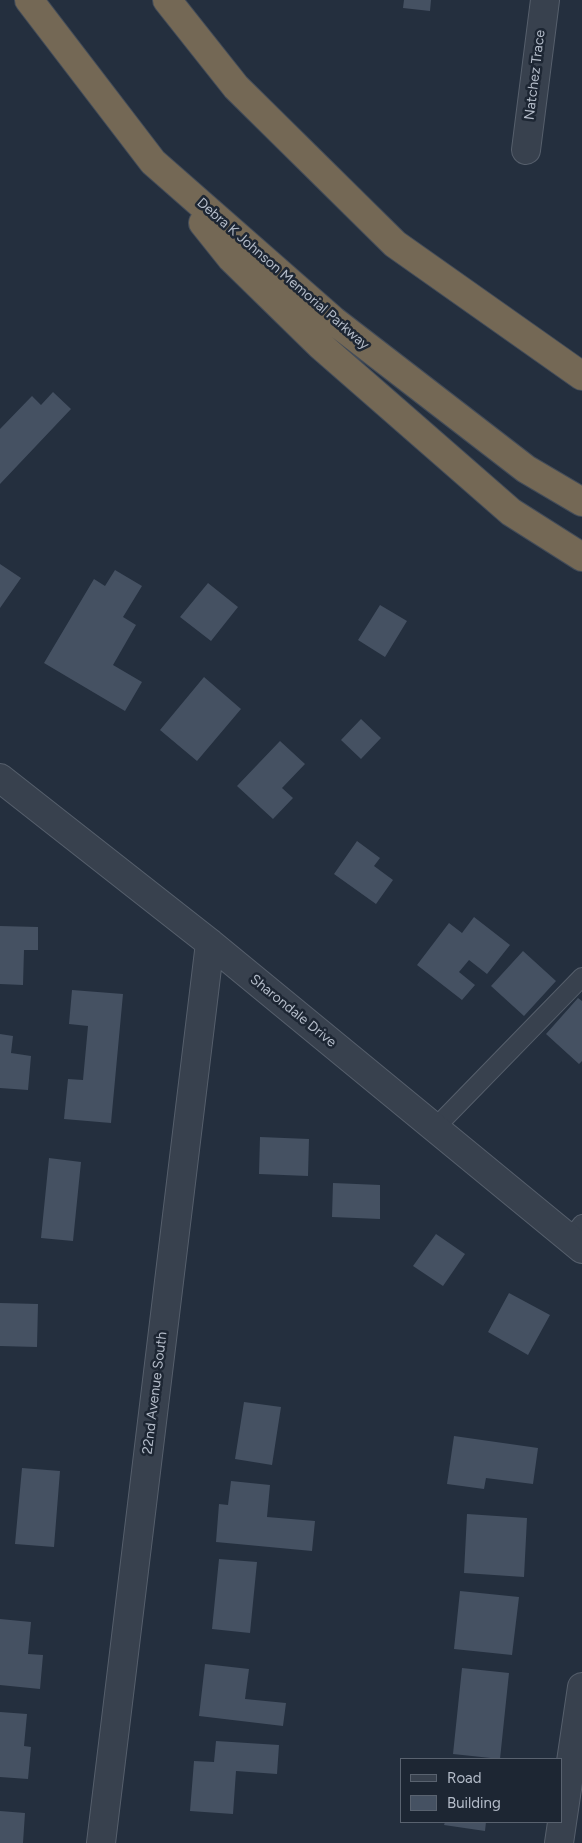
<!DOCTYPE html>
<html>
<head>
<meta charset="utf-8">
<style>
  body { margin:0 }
  #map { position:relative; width:582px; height:1843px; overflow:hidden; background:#242f3e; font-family:Figtree,sans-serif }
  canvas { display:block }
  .legend { position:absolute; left:400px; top:1758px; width:162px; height:65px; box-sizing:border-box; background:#1d2633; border:1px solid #59626f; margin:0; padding:6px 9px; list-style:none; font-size:15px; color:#b4bcc9 }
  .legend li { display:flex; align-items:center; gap:10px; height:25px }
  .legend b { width:25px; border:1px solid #59626f }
</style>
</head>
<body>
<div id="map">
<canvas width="582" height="1843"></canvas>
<ul class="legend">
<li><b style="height:6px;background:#38414e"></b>Road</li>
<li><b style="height:14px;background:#455162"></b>Building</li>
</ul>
</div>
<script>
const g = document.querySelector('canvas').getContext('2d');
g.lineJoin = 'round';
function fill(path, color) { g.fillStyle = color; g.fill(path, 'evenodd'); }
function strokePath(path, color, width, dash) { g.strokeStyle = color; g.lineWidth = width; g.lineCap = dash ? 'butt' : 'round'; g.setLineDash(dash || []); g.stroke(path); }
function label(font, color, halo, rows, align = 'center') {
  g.font = font + ' Figtree,sans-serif'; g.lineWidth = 5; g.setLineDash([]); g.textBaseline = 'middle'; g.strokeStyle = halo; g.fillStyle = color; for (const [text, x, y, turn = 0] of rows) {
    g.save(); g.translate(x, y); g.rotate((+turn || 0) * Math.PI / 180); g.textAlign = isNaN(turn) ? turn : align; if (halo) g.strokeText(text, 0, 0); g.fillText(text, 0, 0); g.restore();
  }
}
fill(new Path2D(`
  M404 0H431L430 11 403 8Z
  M53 392 71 409 0 484V429L32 396 41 405Z
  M0 564 21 578 0 608Z
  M115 570 142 586 123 617 136 625 113 665 142 682 125 711 44 663 94 579 105 586Z
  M208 583 238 607 211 641 180 617Z
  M380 605 407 621 385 657 358 640Z
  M204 677 241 709 197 761 160 730Z
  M361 719 381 738 361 759 341 740Z
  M280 741 305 764 282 788 293 798 273 819 237 786Z
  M357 841 380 858 374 866 393 880 376 904 334 874Z
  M474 917 510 945 487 974 469 960 459 972 475 985 462 1000 417 965 449 923 462 933Z
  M0 926 38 927V950H24L23 985 0 984Z
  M523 951 556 981 524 1016 491 986Z
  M72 990 123 994 111 1123 64 1119 68 1079 83 1080 88 1026 69 1024Z
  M578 998 582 1001V1061L579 1064 546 1034Z
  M0 1034 13 1036 11 1053 31 1056 28 1090 0 1088Z
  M260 1137 309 1139 308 1176 259 1174Z
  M49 1158 81 1162 73 1241 41 1238Z
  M333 1183 380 1185V1219L332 1217Z
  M436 1234 465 1254 443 1286 413 1266Z
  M509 1293 550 1315 528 1355 488 1332Z
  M0 1303 38 1304 37 1347 0 1346Z
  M244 1402 281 1407 272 1465 235 1459Z
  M454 1436 538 1448 533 1484 486 1478 484 1489 447 1484Z
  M22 1468 60 1471 54 1547 15 1544Z
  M231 1481 270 1485 267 1517 315 1521 312 1551 216 1542 219 1504 228 1505Z
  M467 1514 527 1518 524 1577 464 1573Z
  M219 1559 257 1562 250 1633 212 1629Z
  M460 1591 519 1597 512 1655 454 1649Z
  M0 1619 31 1622 28 1654 43 1655 40 1689 0 1685Z
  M205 1664 249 1669 245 1699 286 1703 283 1726 199 1716Z
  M462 1668 509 1673 500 1759 453 1754Z
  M0 1712 27 1714 24 1746 31 1747 28 1779 0 1777Z
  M216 1741 279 1745 277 1774 236 1771 233 1814 190 1811 194 1761 214 1762Z
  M0 1811 25 1813 23 1843H0Z
  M445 1822H486L485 1831 444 1825Z`), '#455162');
const service = new Path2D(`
  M435 1128 582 977
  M570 1239 582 1224`);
const minor = new Path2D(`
  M526 150 545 0
  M0 778 210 943 582 1249
  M101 1843 210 943
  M559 1843 582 1687`);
const motorway = new Path2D(`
  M29 0 153 162 334 321 526 469 582 502
  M167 0 236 87 395 244 582 376
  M203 223 231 258 321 346 511 512 582 557`);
strokePath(service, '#565f6c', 20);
strokePath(minor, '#565f6c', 30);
strokePath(motorway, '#434c59', 30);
strokePath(service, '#38414e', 18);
strokePath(minor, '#38414e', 28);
strokePath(motorway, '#746855', 28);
label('14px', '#b4bcc9', '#1d2633', [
  ["Natchez Trace",535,75,-83],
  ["Debra K Johnson Memorial Parkway",283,274,41],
  ["Sharondale Drive",293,1011,39],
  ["22nd Avenue South",155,1393,-83]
]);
</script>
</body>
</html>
